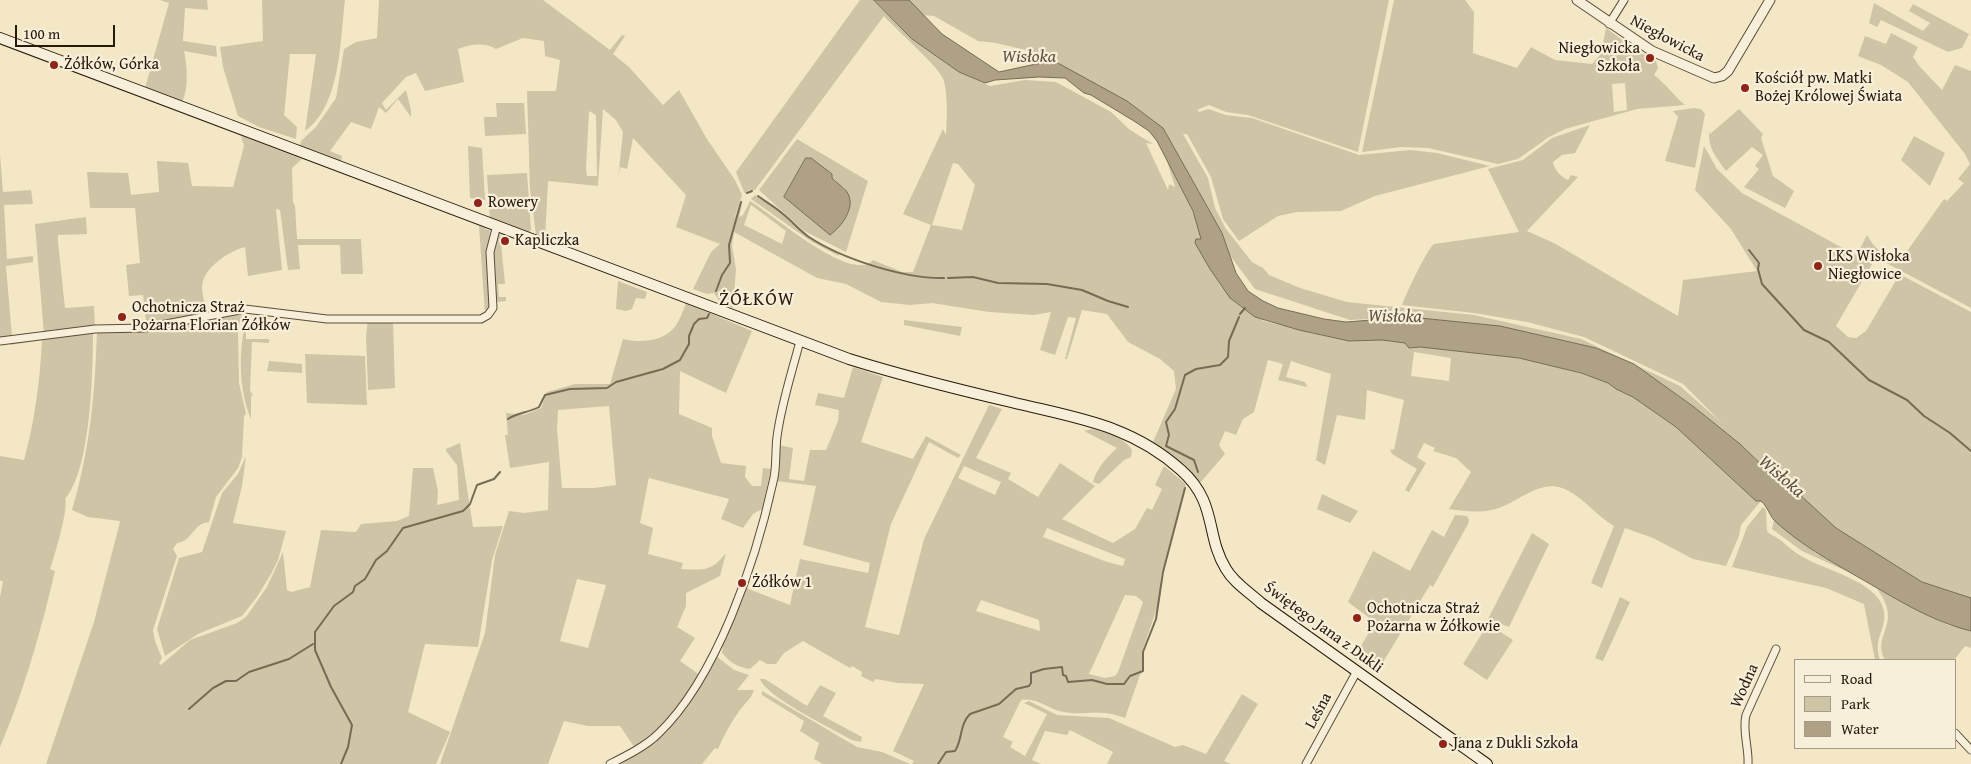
<!DOCTYPE html>
<html>
<head>
<meta charset="utf-8">
<style>
  body { margin:0 }
  #map { position:relative; width:1971px; height:764px; overflow:hidden; background:#f3e7c6; font-family:"Gentium Book Plus",serif }
  canvas { display:block }
  .legend { position:absolute; left:1794px; top:659px; width:162px; height:90px; box-sizing:border-box; background:#f7efda; border:1px solid #a49a87; margin:0; padding:6px 9px; list-style:none; font-size:15px; color:#271a0b }
  .legend li { display:flex; align-items:center; gap:10px; height:25px }
  .legend b { width:25px; border:1px solid #a49a87 }
  .scale { position:absolute; left:15px; top:25px; width:100px; height:22px; box-sizing:border-box; border:2px solid #271a0b; border-top:0; padding-left:6px; font-size:15px; line-height:18px; white-space:nowrap; color:#271a0b; -webkit-text-stroke:4px #f7efda; paint-order:stroke }
</style>
</head>
<body>
<div id="map">
<canvas width="1971" height="764"></canvas>
<ul class="legend">
<li><b style="height:6px;background:#f7efda"></b>Road</li>
<li><b style="height:14px;background:#d0c4a6"></b>Park</li>
<li><b style="height:14px;background:#aea186"></b>Water</li>
</ul>
<div class="scale">100 m</div>
</div>
<script>
const g = document.querySelector('canvas').getContext('2d');
g.lineJoin = 'round';
function fill(path, color) { g.fillStyle = color; g.fill(path, 'evenodd'); }
function strokePath(path, color, width, dash) { g.strokeStyle = color; g.lineWidth = width; g.lineCap = dash ? 'butt' : 'round'; g.setLineDash(dash || []); g.stroke(path); }
function label(font, color, halo, rows, align = 'center') {
  g.font = font + ' "Gentium Book Plus",serif'; g.lineWidth = 4.5; g.setLineDash([]); g.textBaseline = 'middle'; g.strokeStyle = halo; g.fillStyle = color; for (const [text, x, y, turn = 0] of rows) {
    g.save(); g.translate(x, y); g.rotate((+turn || 0) * Math.PI / 180); g.textAlign = isNaN(turn) ? turn : align; if (halo) g.strokeText(text, 0, 0); g.fillText(text, 0, 0); g.restore();
  }
}
fill(new Path2D(`
  M160 0H207L208 10 185 8 183 41 216 46 217 57 184 51C187 65 189 88 182 102L145 88 169 3Z
  M262 0H345C340 40 341 106 305 131L316 54H290L284 115 297 127 296 139 259 127 238 116 223 67 220 47 263 41Z
  M379 0H543L610 50 622 35 625 36 613 54 629 67 663 105 679 90 707 139 735 180 742 195 734 220 743 199 739 217 743 215 750 201C771 213 853 285 873 260L902 272H913L931 225 903 214 943 129 946 135C947 118 948 98 944 81 941 68 896 30 884 16L755 190H749L745 194 736 172 860 0H874L912 39 959 72 990 86 1025 80 1056 82 1111 112 1130 130 1153 144 1146 143 1168 190 1169 184 1175 187 1166 158 1193 211 1210 269 1221 286 1239 306 1264 321 1320 335 1349 341 1382 340 1405 343 1409 348 1420 347 1519 358 1579 373 1608 383 1616 389 1633 397 1676 427 1756 501H1761L1741 525 1739 536 1726 566 1693 559 1653 538 1625 528 1602 588 1591 583 1614 526C1595 515 1583 496 1562 488 1537 479 1515 506 1491 510 1477 513 1463 511 1449 509L1471 472 1456 458 1433 451 1435 448 1424 443 1417 457 1426 463 1409 492 1405 490 1417 469 1392 454 1390 449 1394 450 1404 400 1367 390 1365 420 1337 415 1325 465 1316 460 1331 374 1291 361 1286 377 1305 382 1307 387 1278 380 1283 364 1268 360 1254 412 1243 419 1236 435 1225 431 1219 445 1225 454 1200 483 1184 464 1150 449 1176 389 1174 371 1160 359 1128 342 1107 314 1082 310 1067 359H1065L1076 318 1068 317 1055 355 1040 350 1051 312 1034 315 989 312 932 303 910 305 881 302 846 284 817 278 734 232 732 246 736 269 733 308 720 302 714 293 707 294 693 289 711 252 720 244 676 227 686 195 633 138 627 169 620 167 618 179 623 132 616 120 603 109 598 186 548 181 545 239 536 235 530 188 527 91H556L560 60 545 56 544 41 523 38 496 49C485 42 470 44 458 49L464 82 425 91 416 73 406 77 382 103 386 110 406 90 411 110V117L398 99 386 113 379 107 371 129 351 122 330 151 342 156 341 162 300 146 301 141 316 127 336 98 344 49 356 42 377 38ZM589 111 596 115 597 176H587L586 169ZM953 163 958 164 975 185 962 230 932 225ZM751 205 786 231 782 244 744 225ZM1414 352 1451 358 1449 381 1411 376Z
  M909 0H1389L1358 152 1248 115 1226 112 1209 105 1197 110 1199 112 1208 109 1226 115 1252 118 1359 155 1410 150 1437 153 1490 166 1375 196 1341 211 1297 212 1278 216 1239 241 1223 219 1211 177 1187 134H1183L1208 178 1215 208 1226 229 1252 262 1263 268 1269 275 1300 288 1347 302 1474 315 1581 339 1680 386 1722 423 1683 384 1584 337 1527 322 1474 313 1402 305C1405 296 1428 247 1434 244L1519 232 1488 169 1523 160 1552 138 1590 125 1575 153 1562 155 1553 162C1555 171 1559 175 1568 180L1571 175 1578 177 1527 231 1554 243 1678 316 1683 280 1757 271 1731 229 1695 190 1704 146 1717 169 1742 193 1872 264 1836 326 1848 337 1856 338 1866 331 1898 277 1901 275 1971 312V598L1922 582 1836 528 1798 493 1802 488 1794 484 1795 481 1777 465 1770 472 1740 444 1694 407 1634 364 1596 348 1500 326 1410 317 1350 320 1255 289 1229 254 1222 233 1163 128 1127 101 1062 67 1055 57 996 43 978 41 934 16 922 15Z
  M1394 0H1465L1474 12 1473 53 1517 68 1531 47 1555 60 1592 64 1601 54 1606 28 1637 51 1656 61 1658 68 1654 75C1666 84 1674 96 1685 105L1637 109 1565 129 1549 137 1518 159 1498 164 1428 148 1401 147 1362 152ZM1625 83 1627 110 1614 112 1612 84Z
  M1874 3 1923 31 1930 23 1909 11 1913 4 1969 34 1962 48 1948 52 1881 20 1877 27 1869 23Z
  M1891 33 1918 47 1913 57 1920 67 1942 90 1955 65 1971 71V308L1860 249 1867 235C1874 248 1886 260 1903 257L1944 199 1947 201 1964 183 1958 179 1970 164 1965 154 1908 82 1881 65 1858 56 1865 36 1886 44Z
  M496 103H524L526 134 485 136 484 117H497Z
  M1694 108 1701 109 1705 114 1695 168 1665 161 1678 117 1673 111Z
  M1739 109 1763 134 1761 138 1773 176 1794 191 1785 208 1744 187 1759 169 1755 166 1763 155 1752 147 1726 171C1717 158 1706 146 1710 130V134Z
  M241 136 302 159 292 168 293 202 295 206 297 239H361L363 274H341L340 245H298L300 269 288 270 280 210 276 209 282 270 248 276 245 247C230 251 208 265 203 281 200 289 205 304 207 313L146 323 143 295 129 296 126 265 140 263 135 208H90L87 172 128 173 131 195 159 192 157 161 188 163 192 186 233 187 244 146Z
  M1914 136 1945 153 1930 186 1901 160Z
  M797 139 868 181 846 252 804 231 759 190ZM808 157 832 174V178L839 185 843 186 850 199 848 214 830 235 784 197Z
  M468 146 482 148 485 200 470 198Z
  M0 155 3 192 31 190 33 204 4 205 7 259 33 256V262L6 266 12 337 0 338Z
  M527 173 531 230 529 233 490 219 487 175Z
  M755 195 780 212 807 236 839 254V256L812 242 751 199Z
  M86 217 87 234 58 235V242L65 308 94 306 95 329 44 335 35 224Z
  M479 225 490 231 488 249 492 304 485 315Z
  M500 233 505 284H498L499 297H506V301L496 302C495 287 487 240 500 233Z
  M618 281 647 292 645 299 636 298 632 309 626 311 616 309Z
  M686 303 752 331 726 393 680 371 679 414 712 428V436L721 463 746 466 745 477 752 486H761L763 468 771 469 762 509 753 514 743 528 721 519 729 499 649 478 648 482 640 523 653 528 648 554 683 563 681 569C704 570 711 572 726 553L720 576 686 593V606L677 627 695 638 680 661 700 675C680 705 664 727 635 748L620 726H588L564 721 548 764H440L485 633 495 555 509 511 524 513 548 510 549 462 510 468 505 435H508L506 413 524 415 541 408 547 392 575 384H610L623 339C639 343 662 342 674 328 679 322 683 311 686 303ZM609 406 616 485 594 488H562L557 429 558 410ZM577 579 606 585 588 648 560 641Z
  M242 312 238 330 239 383 246 414 244 416 242 457 238 468 216 497 209 522C193 523 192 542 177 543L173 549 177 556 153 630 155 641 162 658 159 663 161 665 190 640 237 623 246 617 267 587 283 552 287 590 291 592 310 587 321 530 356 532 361 524 397 521 409 516 413 468H433L438 491 437 505 459 500 457 465 446 451V449L460 443 473 527 503 526 492 560 478 647 425 644 408 712 450 732 436 764H46L94 622 119 526 120 521 88 517 72 510C90 450 95 393 97 331Z
  M368 320H393L395 388 368 390 366 336Z
  M904 320 962 327 960 336 904 325Z
  M246 322V339H269V343L252 342 250 390 253 396H251V419C239 391 238 351 246 322Z
  M93 331C93 370 91 470 65 499 69 508 54 558 50 569L55 571C41 631 24 691 0 747V597L3 582 0 580V456L24 460C35 420 40 380 42 340L10 345 12 342Z
  M305 354 365 356 367 405 307 403Z
  M269 361 302 364V373L267 371Z
  M853 367 883 377 861 442 913 459 926 436 961 455 958 458 929 442 891 524 865 627 899 635 924 539 989 405 1002 409 976 458 1011 473 1008 479 1038 497 1060 463 1095 486 1062 519 1113 543 1135 529 1147 508 1152 510 1162 489 1155 485 1164 466 1186 484 1161 576 1160 599 1142 652V669L1125 718C1100 708 1086 716 1063 712 1048 709 1037 697 1021 700L1003 737 1013 742 1010 747 1025 756 1047 714 1024 703 1029 701 1057 715 1109 718 1175 747 1183 745 1206 754 1242 694 1258 704 1224 761 1231 764H1107L1113 752 1070 730 1067 735 1045 731 1032 760 1041 764H912L914 761 893 751 924 684 898 683 876 679 873 682 861 676 862 672 852 666 850 668 803 641 784 653 776 664H767L760 660 750 669C737 667 731 663 722 653L724 632 746 588 790 605 800 559 868 573 870 563 803 545 816 486 776 481 779 445 793 448 789 479 804 481 810 450H826L838 421 839 410 815 405 818 393 844 398ZM964 466 1001 482 995 495 958 478ZM1047 528 1125 559 1123 566 1107 562 1043 537ZM1125 595 1136 596 1143 602 1118 672 1115 676 1105 678 1089 674ZM981 600 1039 620 1040 631 976 611Z
  M1092 429C1105 432 1125 438 1132 450L1131 457 1124 460 1099 484 1093 482C1096 469 1107 457 1117 448L1084 431Z
  M246 456 242 486 233 523 286 531 278 560 271 574 257 597 242 616 198 634 165 656 157 629 179 558 202 552 222 493 238 474Z
  M1322 494 1358 511 1350 523 1317 509Z
  M1763 507 1766 510 1767 531 1770 534C1782 539 1790 550 1801 556 1824 570 1876 581 1883 608 1889 629 1872 636 1880 660H1875L1864 604 1826 588 1732 567 1747 527Z
  M1455 515 1467 516 1469 520 1468 524 1433 587 1430 585 1377 672 1354 658 1375 622 1348 602 1373 551 1410 571 1432 530 1444 537Z
  M1774 520 1816 553 1853 574 1802 551 1772 529Z
  M1532 533 1549 544 1509 627 1488 619Z
  M1877 589 1948 625 1971 631V648L1965 646 1954 660H1885C1871 634 1904 625 1877 589Z
  M1620 597 1630 602 1603 661 1595 658Z
  M1488 624 1513 640 1487 680 1463 664Z
  M716 656 734 670 749 675 737 690H754C751 699 746 702 740 710 731 722 724 735 718 749L715 748 702 764H615L653 741Z
  M760 679H765L807 706 820 685 836 693 823 716 862 737 861 742 852 740C833 729 766 697 760 679Z
  M762 691 857 747 882 752 910 764H823L814 759 819 743 800 731 804 721 762 695Z`), '#d0c4a6');
const water = new Path2D(`
  M874 0H909L942 34 999 72 1036 64 1056 62 1127 101 1163 128 1222 233 1236 273 1248 291 1263 301 1278 308 1324 319 1346 322 1410 317 1500 326 1596 348 1634 364 1694 407 1740 444 1788 490 1798 493 1836 528 1922 582 1971 598V631C1930 621 1895 598 1858 577 1830 561 1800 544 1776 522 1770 517 1768 507 1761 501H1756L1676 427 1633 397 1616 389 1608 383 1581 373 1519 358 1420 347 1409 348 1405 343 1382 340 1349 341 1299 330 1255 317 1230 298 1210 269 1195 243 1196 239H1201L1193 211 1157 141 1149 131 1134 121 1091 95 1084 93 1065 78 1039 77 995 80 985 83 959 72 912 39Z
  M806 158H811L832 174V178C836 183 844 187 847 192 857 207 841 227 830 235L784 197Z`);
fill(water, '#aea186');
strokePath(water, '#786b55', 1);
strokePath(new Path2D(`
  M747 193 752 191
  M758 196C766 202 775 207 783 214 792 221 799 230 809 237 842 259 905 279 944 278
  M1749 250 1759 263 1758 269 1762 284 1804 330 1829 342 1869 380 1907 400 1924 416 1950 433 1971 451
  M948 278 973 277 998 283 1047 284 1082 290 1108 301 1128 307
  M716 291 722 275 730 263 729 245 741 202
  M1240 314 1245 308
  M508 419C514 414 530 412 539 407L545 395 570 389 607 388 616 382 663 369 680 360 689 344V336L694 324 699 319 707 318 709 314
  M1198 472 1194 460 1166 446 1169 435 1166 422 1175 409 1185 375 1196 369 1220 365 1228 357 1229 341 1239 317
  M189 709 213 688 226 681H236L249 672 289 659 313 644
  M341 764 348 747 352 725 331 687 315 650V632L334 606 353 592 355 586 365 579 376 560 387 551 403 528 463 511 470 504 477 485 494 479 500 472
  M938 764 946 752 955 751C963 739 959 725 970 714L999 704 1016 689 1029 686 1031 683V673L1044 669 1062 667 1063 675 1066 676 1068 682 1092 680 1107 684H1124L1130 676 1143 671V652L1156 619 1163 572 1185 488`), '#786b55', 2);
const minor = new Path2D(`
  M1609 24 1624 0
  M0 341 95 329 145 328 245 309 327 319H481L488 315 493 308 490 252 497 225
  M1955 733 1971 750
  M610 764C626 756 646 746 658 734 717 678 756 560 773 482 777 468 775 452 777 437 781 405 792 372 800 341
  M1306 764 1357 671
  M1748 764C1749 747 1742 732 1746 715L1776 649`);
const tertiary = new Path2D(`
  M1577 0 1652 51 1714 78 1722 76 1728 71 1770 0`);
const secondary = new Path2D(`
  M0 38 849 359C903 376 956 389 1011 402 1075 418 1130 424 1181 470 1218 503 1205 535 1226 569 1234 583 1249 592 1261 603L1487 764`);
strokePath(minor, '#5a4d3a', 9);
strokePath(tertiary, '#5a4d3a', 11);
strokePath(secondary, '#271a0b', 12);
strokePath(minor, '#f7efda', 7);
strokePath(tertiary, '#f7efda', 9);
strokePath(secondary, '#f7efda', 10);
for (const [x, y, r, color] of [
  [1650,58,5,"#8f2418"],
  [54,65,5,"#8f2418"],
  [1745,88,5,"#8f2418"],
  [478,203,5,"#8f2418"],
  [505,241,5,"#8f2418"],
  [1818,266,5,"#8f2418"],
  [122,317,5,"#8f2418"],
  [742,583,5,"#8f2418"],
  [1357,618,5,"#8f2418"],
  [1443,744,5,"#8f2418"]
]) { const dot = new Path2D(); dot.arc(x, y, r, 0, 2 * Math.PI); g.fillStyle = color; g.fill(dot); strokePath(dot, '#f7efda', 2); }
label('16px', '#271a0b', '#f7efda', [
  ["Niegłowicka",1667,39,28],
  ["Świętego Jana z Dukli",1323,628,36],
  ["Wodna",1745,686,-66],
  ["Leśna",1319,711,-62]
]);
label('16px', '#271a0b', '#f7efda', [
  ["Niegłowicka",1640,49,"right"],
  ["Szkoła",1640,67,"right"],
  ["Żółków, Górka",64,65],
  ["Kościół pw. Matki",1755,79],
  ["Bożej Królowej Świata",1755,97],
  ["Rowery",488,203],
  ["Kapliczka",515,241],
  ["LKS Wisłoka",1828,257],
  ["Niegłowice",1828,275],
  ["Ochotnicza Straż",132,308],
  ["Pożarna Florian Żółków",132,326],
  ["Żółków 1",752,583],
  ["Ochotnicza Straż",1367,609],
  ["Pożarna w Żółkowie",1367,627],
  ["Jana z Dukli Szkoła",1453,744]
], 'left');
label('italic 18px', '#5d503c', '#f7efda', [
  ["Wisłoka",1029,57],
  ["Wisłoka",1395,317,1],
  ["Wisłoka",1781,477,41]
]);
g.letterSpacing = '1px';
label('19px', '#271a0b', '#f7efda', [
  ["ŻÓŁKÓW",757,300]
]);
g.letterSpacing = '0px';
</script>
</body>
</html>
